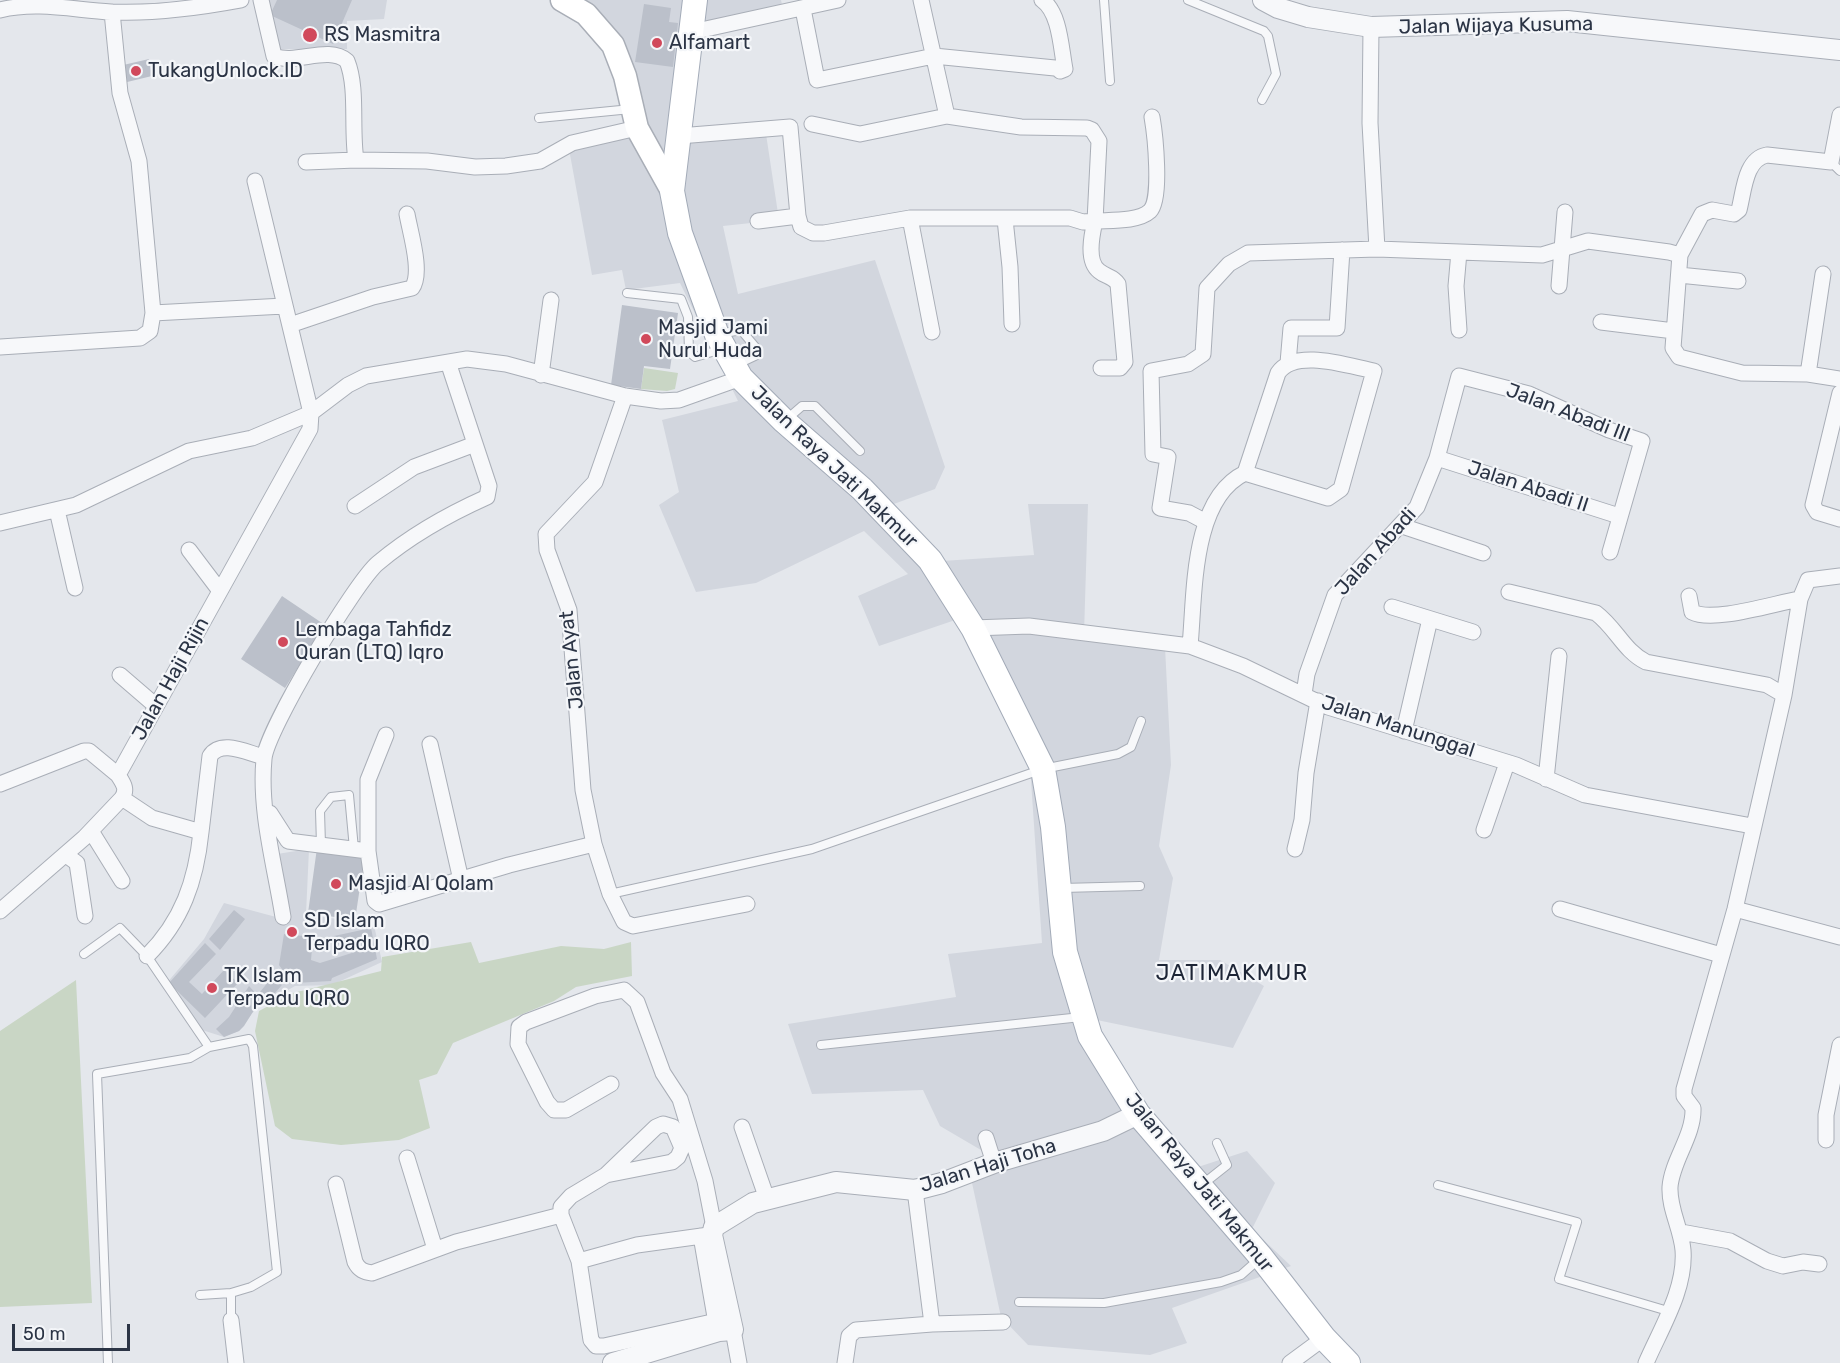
<!DOCTYPE html>
<html>
<head>
<meta charset="utf-8">
<style>
  body { margin:0 }
  #map { position:relative; width:1840px; height:1363px; overflow:hidden; background:#e4e7ec; font-family:Rubik,sans-serif }
  canvas { display:block }
  .scale { position:absolute; left:12px; top:1324px; width:118px; height:27px; box-sizing:border-box; border:3px solid #2b3445; border-top:0; padding-left:8px; font-size:18px; line-height:21px; white-space:nowrap; color:#2b3445; -webkit-text-stroke:4px #f4f6f9; paint-order:stroke }
</style>
</head>
<body>
<div id="map">
<canvas width="1840" height="1363"></canvas>
<div class="scale">50 m</div>
</div>
<script>
const g = document.querySelector('canvas').getContext('2d');
g.lineJoin = 'round';
function fill(path, color) { g.fillStyle = color; g.fill(path, 'evenodd'); }
function strokePath(path, color, width, dash) { g.strokeStyle = color; g.lineWidth = width; g.lineCap = dash ? 'butt' : 'round'; g.setLineDash(dash || []); g.stroke(path); }
function label(font, color, halo, rows, align = 'center') {
  g.font = font + ' Rubik,sans-serif'; g.lineWidth = 4.5; g.setLineDash([]); g.textBaseline = 'middle'; g.strokeStyle = halo; g.fillStyle = color; for (const [text, x, y, turn = 0] of rows) {
    g.save(); g.translate(x, y); g.rotate((+turn || 0) * Math.PI / 180); g.textAlign = isNaN(turn) ? turn : align; if (halo) g.strokeText(text, 0, 0); g.fillText(text, 0, 0); g.restore();
  }
}
fill(new Path2D(`
  M265 0H387L384 19 347 21V49H278Z
  M579 0H781L784 14 690 31 678 142 766 134 779 220 723 226 738 294 875 260 945 467 935 489 891 505 942 561 1034 555 1028 504H1088L1084 634 1165 647 1171 765 1159 846 1173 878 1159 960H1220L1264 986 1233 1048 1092 1019 1116 1067 1198 1167 1247 1151 1275 1183 1252 1229 1291 1266 1172 1308 1187 1343 1150 1355 1028 1345 1001 1317 969 1169 998 1160 940 1126 923 1090 812 1094 788 1024 956 997 948 954 1042 943 1030 766 964 617 879 646 858 596 908 574 864 531 756 583 696 592 659 505 679 492 662 420 738 401 680 283 626 290 622 270 592 275 569 149 638 132 614 38Z
  M309 849 306 914 374 925 382 962 332 985 295 986 256 1008 239 1031 224 1037 202 1030 166 984 204 939 224 903 276 917 277 854Z`), '#d2d6de');
fill(new Path2D(`
  M644 368 678 373 675 389 667 391 641 389Z
  M471 942 479 963 561 946 604 949 631 942 632 976 576 987 554 1001 453 1043 437 1074 419 1080 430 1128 399 1140 341 1145 292 1139 275 1126 255 1031 259 1011 293 993 381 971 382 957Z
  M76 980 92 1303 0 1307V1031Z`), '#c9d6c5');
fill(new Path2D(`
  M277 0H352L333 44 270 15Z
  M644 4 671 8 669 22 678 23 673 67 635 62Z
  M149 59 152 76 123 83 119 66Z
  M622 305 678 313 670 369 644 366 641 389 611 385Z
  M282 596 325 625 285 688 241 659Z
  M317 848 365 854 355 920 308 913Z
  M234 910 245 919 220 950 209 939Z
  M371 928 377 959 332 978 331 981 294 983V970L284 972 279 965 284 934 313 937 311 960 320 963 355 952 354 942 336 945 334 936Z
  M205 943 216 954 189 982 202 994 224 970 238 983 205 1018 169 983Z
  M278 970 287 979 269 1000 260 992Z
  M249 986 261 999 244 1026 239 1031 224 1037 216 1029 229 1017Z`), '#bbc0ca');
const service = new Path2D(`
  M1104 0 1110 81
  M1188 0 1264 31 1268 36 1276 74 1262 100
  M539 118 631 109
  M1831 162 1840 171
  M627 293 681 299 688 317 689 352 695 357 722 349
  M719 334 741 330 757 349 755 356 738 364
  M787 419 802 406H815L860 451
  M321 845 320 811 331 797 349 795 354 849
  M1062 888 1140 886
  M610 894 812 849 1043 769 1118 754 1131 747 1141 721
  M84 954 120 928 147 956 209 1047 249 1039 253 1046 277 1272 251 1287 231 1293V1320
  M821 1045 1081 1017
  M1203 1184 1227 1165 1217 1143
  M1438 1185 1577 1222 1559 1279 1668 1311
  M200 1295 231 1293
  M1019 1302 1104 1303 1221 1282 1241 1275 1258 1260
  M108 1363 97 1074 190 1058 209 1047`);
const minor = new Path2D(`
  M261 0 274 56C296 65 328 45 347 61 358 88 351 129 356 160L427 161 475 167 506 166 540 161 572 143 637 128
  M921 0 947 116
  M1042 0C1060 12 1061 49 1065 69L1060 71
  M803 9 817 80 934 56 1065 69
  M0 10C37 1 74 10 111 12 155 14 198 8 241 0
  M1371 27 1370 123 1377 249
  M692 32 838 0
  M812 124 860 134 947 116 1021 127 1087 128 1092 130 1099 141 1095 221C1110 220 1138 222 1150 211 1162 199 1155 134 1152 117
  M679 136 790 127 798 216 801 227 813 233H824L910 218H1070L1083 222 1095 221C1092 234 1086 261 1099 271 1106 277 1113 276 1118 284L1125 362 1120 368H1101
  M306 162 356 160
  M910 218 932 332
  M1005 219 1010 267 1012 324
  M758 221 798 216
  M1680 255 1702 214 1712 210 1734 214 1739 210C1744 191 1745 159 1767 155L1831 162 1840 115
  M1679 275 1738 281
  M1559 286 1565 212
  M153 313 284 306
  M1601 322 1674 331
  M290 325 373 297 412 288C423 273 410 232 407 214
  M1459 330 1456 286 1459 252
  M0 347 140 338 150 331 153 313 139 161 120 93 112 12
  M1288 363 1291 328H1337L1342 250
  M1808 374 1823 274
  M541 375 551 300
  M1840 393 1813 505 1817 512 1840 519
  M625 396 595 482 546 534 547 550 569 610 583 790 594 844 610 894 624 922 633 926 747 904
  M1437 458 1619 516
  M355 506 414 467 475 444
  M57 510 75 588
  M1206 522 1189 513 1160 508 1168 457 1153 454 1151 371 1188 364 1203 354 1207 288 1229 264 1248 253 1377 249 1542 255 1588 241 1669 252 1680 255 1673 348 1679 357 1742 373 1808 374 1840 379
  M0 523 76 505 189 451 252 438 311 413 348 385 366 376 467 359 506 364 625 396 661 401 679 400 741 378
  M1402 526 1483 553
  M189 550 220 591
  M1509 592 1596 613C1616 628 1624 651 1646 662L1767 685 1784 695
  M1689 596 1692 612C1713 623 1775 603 1800 599
  M1392 607 1473 632
  M973 628 1029 626 1190 646 1243 666 1328 707 1516 765 1585 795 1752 826
  M1190 646C1195 594 1191 499 1245 473L1278 373C1295 348 1348 366 1374 371L1341 489 1328 498 1245 473
  M120 675 156 706
  M1304 694 1307 674 1335 595 1417 507 1437 458 1459 376 1529 394 1609 430 1642 441 1610 552
  M1404 731 1430 619
  M386 735 368 780V851L375 901 379 904 509 865 594 844
  M430 744 461 880
  M1546 779 1559 656
  M0 784 84 751H89L118 775
  M122 798 152 818 201 832 210 756C221 739 247 753 264 757
  M270 813 288 841 368 851
  M1484 830 1507 763
  M91 831 122 881
  M1295 849 1302 820 1306 773 1318 701
  M66 855 77 863 85 916
  M1560 909 1721 955
  M1735 909 1840 937
  M0 911 84 838 122 798C128 789 123 783 118 775L310 429 311 413 255 181
  M283 917C275 866 259 811 264 759 266 731 355 582 378 563 410 536 449 514 487 497L489 486 448 362
  M147 956C182 921 196 881 201 832
  M611 1084 566 1110H554L547 1102 518 1044 519 1027 526 1022 595 996 624 990 637 1002 663 1073 680 1099 705 1181 714 1227
  M742 1127 767 1199
  M986 1138 994 1163
  M1826 1140V1115L1840 1045
  M407 1158 435 1249
  M606 1175 672 1162 678 1157 682 1148 673 1127 663 1124 656 1127 606 1175 571 1196 561 1207V1215L579 1261 591 1340 596 1346H604L712 1322 715 1317 701 1236
  M336 1184 355 1262C359 1270 364 1272 372 1273L456 1242 561 1215
  M1681 1232 1730 1241 1767 1261 1783 1266 1803 1262 1819 1264
  M579 1261 637 1245 709 1235
  M231 1320 236 1363
  M932 1324 1003 1322
  M733 1330 739 1363
  M845 1363 849 1336 856 1330 932 1324 915 1190
  M1290 1363 1324 1338
  M1646 1363C1661 1328 1686 1289 1683 1250 1681 1228 1669 1209 1670 1187 1672 1160 1694 1136 1693 1108L1684 1096V1089L1735 909 1784 695 1800 599 1808 580 1840 576`);
const tertiary = new Path2D(`
  M1263 0 1278 8 1308 17 1371 27 1567 21 1840 50
  M613 1363 719 1331 733 1330 712 1235 714 1227 753 1203 836 1182 915 1190 942 1183 994 1163 1103 1131 1138 1114`);
const secondary = new Path2D(`
  M562 0 586 14 613 45 625 76 637 128 672 191`);
const primary = new Path2D(`
  M695 0 672 191 680 233 717 335 741 378 784 421 862 489 930 560 973 628 1043 769 1053 827 1065 952 1090 1036 1138 1114 1261 1257 1324 1338 1348 1363`);
strokePath(service, '#a9aeb7', 10);
strokePath(minor, '#a9aeb7', 17);
strokePath(tertiary, '#a9aeb7', 22);
strokePath(secondary, '#a9aeb7', 25);
strokePath(primary, '#a3abb8', 26);
strokePath(service, '#f7f8fa', 8);
strokePath(minor, '#f7f8fa', 15);
strokePath(tertiary, '#f7f8fa', 20);
strokePath(secondary, '#fff', 22);
strokePath(primary, '#fff', 24);
for (const [x, y, r, color] of [
  [310,35,8,"#d1495b"],
  [657,43,6,"#d1495b"],
  [136,71,6,"#d1495b"],
  [646,339,6,"#d1495b"],
  [283,642,6,"#d1495b"],
  [336,884,6,"#d1495b"],
  [292,932,6,"#d1495b"],
  [212,988,6,"#d1495b"]
]) { const dot = new Path2D(); dot.arc(x, y, r, 0, 2 * Math.PI); g.fillStyle = color; g.fill(dot); strokePath(dot, '#f4f6f9', 2); }
label('20px', '#2b3445', '#f4f6f9', [
  ["Jalan Wijaya Kusuma",1496,26,-1],
  ["Jalan Abadi III",1568,413,21],
  ["Jalan Raya Jati Makmur",834,467,44],
  ["Jalan Abadi II",1528,487,18],
  ["Jalan Abadi",1376,552,-48],
  ["Jalan Ayat",572,660,-96],
  ["Jalan Haji Rijin",171,679,-61],
  ["Jalan Manunggal",1398,727,18],
  ["Jalan Haji Toha",988,1166,-17],
  ["Jalan Raya Jati Makmur",1199,1183,51]
]);
label('20px', '#2b3445', '#f4f6f9', [
  ["RS Masmitra",324,35],
  ["Alfamart",669,43],
  ["TukangUnlock.ID",148,71],
  ["Masjid Jami",658,328],
  ["Nurul Huda",658,351],
  ["Lembaga Tahfidz",295,630],
  ["Quran (LTQ) Iqro",295,653],
  ["Masjid Al Qolam",348,884],
  ["SD Islam",304,921],
  ["Terpadu IQRO",304,944],
  ["TK Islam",224,976],
  ["Terpadu IQRO",224,999]
], 'left');
g.letterSpacing = '1.5px';
label('22px', '#1d2536', '#f4f6f9', [
  ["JATIMAKMUR",1232,974]
]);
g.letterSpacing = '0px';
</script>
</body>
</html>
